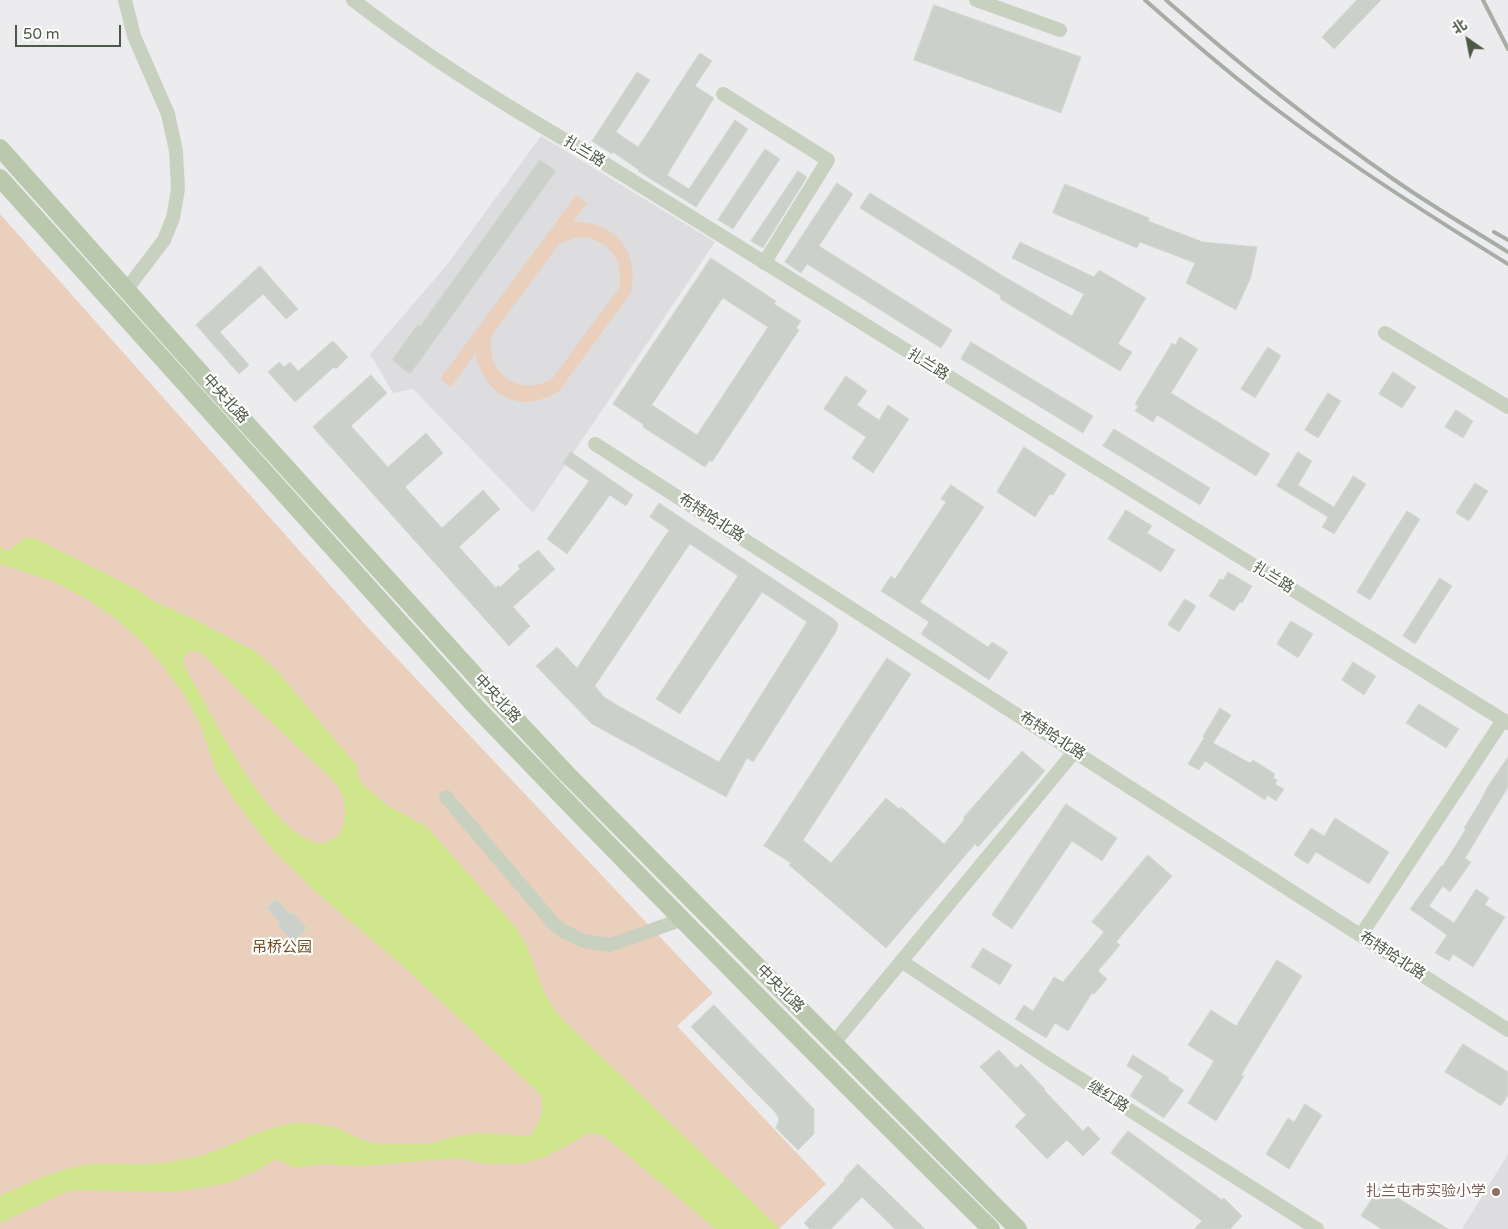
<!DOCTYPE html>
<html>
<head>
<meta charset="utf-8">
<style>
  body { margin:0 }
  #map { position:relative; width:1508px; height:1229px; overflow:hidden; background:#ececef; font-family:"Varela Round","Noto Sans SC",sans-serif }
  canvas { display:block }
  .north { position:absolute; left:1443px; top:15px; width:50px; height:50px; -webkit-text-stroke:4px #fff; paint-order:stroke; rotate:327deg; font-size:14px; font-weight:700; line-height:20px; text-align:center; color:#4e5846 }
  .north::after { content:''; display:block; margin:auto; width:18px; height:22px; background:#4e5846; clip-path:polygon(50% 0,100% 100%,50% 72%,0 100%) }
  .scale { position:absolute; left:15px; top:25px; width:106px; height:22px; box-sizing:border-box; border:2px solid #4e5846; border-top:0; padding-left:6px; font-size:15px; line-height:18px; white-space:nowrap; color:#4e5846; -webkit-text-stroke:4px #fff; paint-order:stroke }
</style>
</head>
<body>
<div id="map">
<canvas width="1508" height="1229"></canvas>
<div class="north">北</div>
<div class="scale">50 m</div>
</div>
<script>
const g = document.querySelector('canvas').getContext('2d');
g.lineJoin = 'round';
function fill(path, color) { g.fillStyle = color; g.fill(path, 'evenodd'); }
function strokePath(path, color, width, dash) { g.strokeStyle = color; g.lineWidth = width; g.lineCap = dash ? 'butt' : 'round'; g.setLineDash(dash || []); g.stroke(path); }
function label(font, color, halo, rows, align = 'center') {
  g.font = font + ' "Varela Round","Noto Sans SC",sans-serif'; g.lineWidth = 4.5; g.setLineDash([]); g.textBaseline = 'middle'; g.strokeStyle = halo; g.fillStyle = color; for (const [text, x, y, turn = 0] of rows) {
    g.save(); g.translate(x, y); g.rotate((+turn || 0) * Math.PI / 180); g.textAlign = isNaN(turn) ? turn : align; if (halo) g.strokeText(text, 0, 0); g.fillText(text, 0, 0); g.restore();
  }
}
fill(new Path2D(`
  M541 136 715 242 533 513 413 389 393 393 370 354 446 266Z
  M1508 1154V1229H1462Z`), '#dddddf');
fill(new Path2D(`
  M576 195 587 203 573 222C615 221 640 251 631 293L559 391C520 416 486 396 475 354L451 387 440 379ZM583 237C610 241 625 262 619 288L552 379C519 398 484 372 492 335L559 244 575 238Z
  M0 214 370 630 713 993 677 1026 826 1184 779 1229H0Z`), '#ead0bc');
fill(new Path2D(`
  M25 538H34L136 589 153 601 192 618 256 652 277 671 357 766 358 777 364 786 388 806 426 826 515 927C530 946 534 970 544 992 549 1003 556 1012 564 1021L780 1229H716L603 1135 589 1133 545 1157 524 1163 487 1164 459 1158 357 1166 322 1164 300 1167H293L281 1161 274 1160 255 1171 228 1183 193 1189 174 1192 75 1190 61 1194 0 1223V1196C28 1183 55 1169 86 1165 111 1162 136 1166 162 1163 175 1162 189 1158 203 1155 235 1146 266 1124 300 1123 309 1123 321 1124 330 1126 346 1131 360 1141 377 1144H428L457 1136 479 1133 530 1136C540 1122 545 1112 541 1095L404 967 316 892 272 849 235 801 216 771 200 723 183 693 159 661 146 646 119 621 87 599 52 581 0 564V547L8 551ZM196 651 203 654C224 675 244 698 267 718 281 731 294 744 308 757 320 768 334 778 341 793 351 812 344 846 317 843 304 841 291 829 282 821 243 780 215 719 187 671L184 664 183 657 189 652Z`), '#cee58c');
const building = new Path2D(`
  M1357 0H1381L1334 49 1322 37Z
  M934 5 1081 57 1061 113 914 60Z
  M700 53 712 61 695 86 714 98 667 175 689 189 735 120 748 129 696 207 638 171 639 170 613 152 612 154 592 141 637 72 650 80 616 132 638 147Z
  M765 149 780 159 733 229 718 220Z
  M540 160 556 171 410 374 392 360 418 324 420 326Z
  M798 171 807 177 763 248 751 241Z
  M837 183 853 194 819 246 952 330 941 348 807 264 801 273 785 262Z
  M1065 184 1149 218 1148 221 1203 242 1257 247 1251 277 1236 310 1186 283 1195 263 1140 242 1137 248 1053 213Z
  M870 193 1003 276 1072 316 1084 294 1012 258 1020 242 1094 277 1099 270 1146 298 1118 344 1132 352 1120 371 1000 299 1001 296 860 208Z
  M711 258 776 301 774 304 801 321 796 328 799 330 718 453 712 462 710 460 705 467 643 427 644 425 613 404ZM723 298 768 327 697 435 652 405Z
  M260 266 298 309 286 319 263 294 220 332 249 365 239 374 196 325Z
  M1180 337 1198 349 1171 393 1270 454 1256 476 1157 415 1153 422 1135 411 1138 406 1135 404 1172 343 1175 345Z
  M333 341 348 357 336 369 334 367 295 402 268 372 279 362 284 367 290 362 298 371Z
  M971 342 1093 416 1083 433 961 359Z
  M1268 347 1281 356 1255 398 1241 389Z
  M1393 372 1416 387 1402 408 1379 394Z
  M371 375 387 393 351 426 388 467 426 433 443 453 405 487 442 528 483 490 500 509 459 547 496 588 498 585 500 587 520 569 518 566 538 550 555 569 513 607 530 626 509 646 313 427Z
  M846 376 867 391 857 405 879 420 888 405 909 419 873 473 852 458 866 437 824 409Z
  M1328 393 1341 401 1318 438 1305 430Z
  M1456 410 1473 421 1463 438 1445 427Z
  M1114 429 1210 488 1200 505 1103 446Z
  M1024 447 1066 474 1053 495 1050 494 1035 517 997 492Z
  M571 452 633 495 626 506 610 495 567 554 547 539 589 481 563 463Z
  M1298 452 1312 461 1298 485 1334 507 1353 476 1366 484 1334 534 1322 527 1328 517 1277 486Z
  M1475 483 1488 491 1469 521 1456 513Z
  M951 485 984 507 920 602 988 647 992 642 1008 652 989 680 921 634 929 622 881 591 891 576 895 579 946 502 941 499Z
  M659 503 835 620 838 624 837 630 753 762 747 758 726 797 592 724 536 666 557 647 577 668 669 530 650 517ZM690 544 738 576 656 699 680 714 762 592 807 622 719 762 615 704 604 697 595 686Z
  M1126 510 1152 526 1147 533 1175 550 1161 572 1108 539Z
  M1407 511 1420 519 1370 600 1357 592Z
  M1228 572 1252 586 1242 603 1240 602 1234 611 1209 596 1220 579 1223 580Z
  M1440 578 1452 586 1415 644 1403 636Z
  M1185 599 1196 606 1179 632 1168 625Z
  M1291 621 1313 634 1298 658 1277 644Z
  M887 658 911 674 803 840 831 863 886 798 899 809 901 807 944 844 965 819 963 818 1022 751 1045 771 978 847 975 844 886 948 789 865 791 863 764 846Z
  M1353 662 1376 676 1364 695 1342 680Z
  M1419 704 1459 729 1446 748 1406 723Z
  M1220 708 1231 715 1213 743 1250 763 1253 760 1275 774 1273 778 1277 780 1275 784 1284 789 1276 801 1267 795 1265 800 1205 761 1199 770 1188 764 1204 738 1209 741 1203 737Z
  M1508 757V787L1465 858 1471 862 1450 892 1443 886 1429 906 1454 923 1476 889 1489 898 1485 905 1505 917 1473 967 1453 954 1449 961 1435 953 1447 935 1410 909 1441 866 1442 867 1466 829 1464 828 1480 802 1487 788Z
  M1066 804 1117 838 1102 861 1072 841 1012 929 992 915Z
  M1335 818 1389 852 1369 884 1316 852 1308 864 1294 855 1311 828 1324 836Z
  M1148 855 1172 876 1116 942 1120 945 1098 971 1107 979 1094 994 1092 993 1068 1031 1055 1023 1046 1038 1015 1019 1024 1005 1033 1011 1054 977 1063 982 1104 932 1092 922Z
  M276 899 290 914 292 912 307 928 293 942 278 925 280 923 267 908Z
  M983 948 1012 965 1000 985 971 967Z
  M1277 960 1302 976 1241 1075 1244 1076 1216 1121 1188 1103 1214 1061 1188 1045 1211 1010 1236 1026Z
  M714 1005 814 1109V1134L798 1150 776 1128 779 1120 776 1113 691 1027Z
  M1463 1044 1508 1072V1095L1501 1106 1445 1072Z
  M999 1050 1016 1068 1021 1064 1045 1089 1044 1090 1083 1131 1088 1126 1100 1139 1083 1156 1067 1140 1047 1159 1015 1126 1026 1115 980 1067Z
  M1133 1055 1169 1078 1168 1080 1184 1090 1164 1118 1130 1096 1143 1076 1127 1066Z
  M1305 1104 1322 1115 1289 1169 1266 1154 1288 1118 1294 1122Z
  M1128 1131 1222 1200 1224 1198 1242 1216 1230 1229H1194L1202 1221 1111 1153Z
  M858 1164 925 1229H895L862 1197 831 1229H810L804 1223 845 1180 844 1179Z
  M1380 1187 1448 1229H1382L1361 1216Z`);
fill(building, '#cbd1ca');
strokePath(building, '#d2d7d0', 1);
strokePath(new Path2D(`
  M125 0 134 36 168 114 176 151 178 189 173 218 164 240 126 290
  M353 0C428 58 509 108 591 155L1508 723
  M976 0 1060 30
  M723 94 828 160 764 263
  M1385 333 1508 407
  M595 444 1508 1030
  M446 797 554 924 563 931 584 941 610 945 683 919
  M1361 935 1503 720
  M901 961 1046 1057 1317 1229
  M833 1044 1075 751`), '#c8d0c0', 14);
strokePath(new Path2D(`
  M0 148 216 390 491 693 567 774 1018 1229
  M0 178 476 707C645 884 817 1057 991 1229`), '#bac9ad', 18);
strokePath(new Path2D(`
  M1145 0C1189 39 1233 77 1280 112 1353 167 1430 216 1508 264
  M1166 0C1240 65 1315 125 1396 181 1432 206 1471 229 1508 252
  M1483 0 1508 49
  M1494 232 1508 240`), '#a7ada4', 4);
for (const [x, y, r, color] of [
  [1496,1192,5,"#8d6e63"]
]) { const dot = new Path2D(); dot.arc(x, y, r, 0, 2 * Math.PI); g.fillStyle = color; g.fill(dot); strokePath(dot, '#fff', 2); }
label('15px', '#4e5846', '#fff', [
  ["扎兰路",584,152,31],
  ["扎兰路",928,365,32],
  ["中央北路",225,399,48],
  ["布特哈北路",711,518,33],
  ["扎兰路",1273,578,32],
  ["中央北路",497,699,47],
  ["布特哈北路",1052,736,33],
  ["布特哈北路",1392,956,33],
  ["中央北路",780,989,45],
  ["继红路",1108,1097,32]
]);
label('15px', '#734c1c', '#fff', [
  ["吊桥公园",282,948]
]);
label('15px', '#785e54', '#fff', [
  ["扎兰屯市实验小学",1486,1192]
], 'right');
</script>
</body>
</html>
